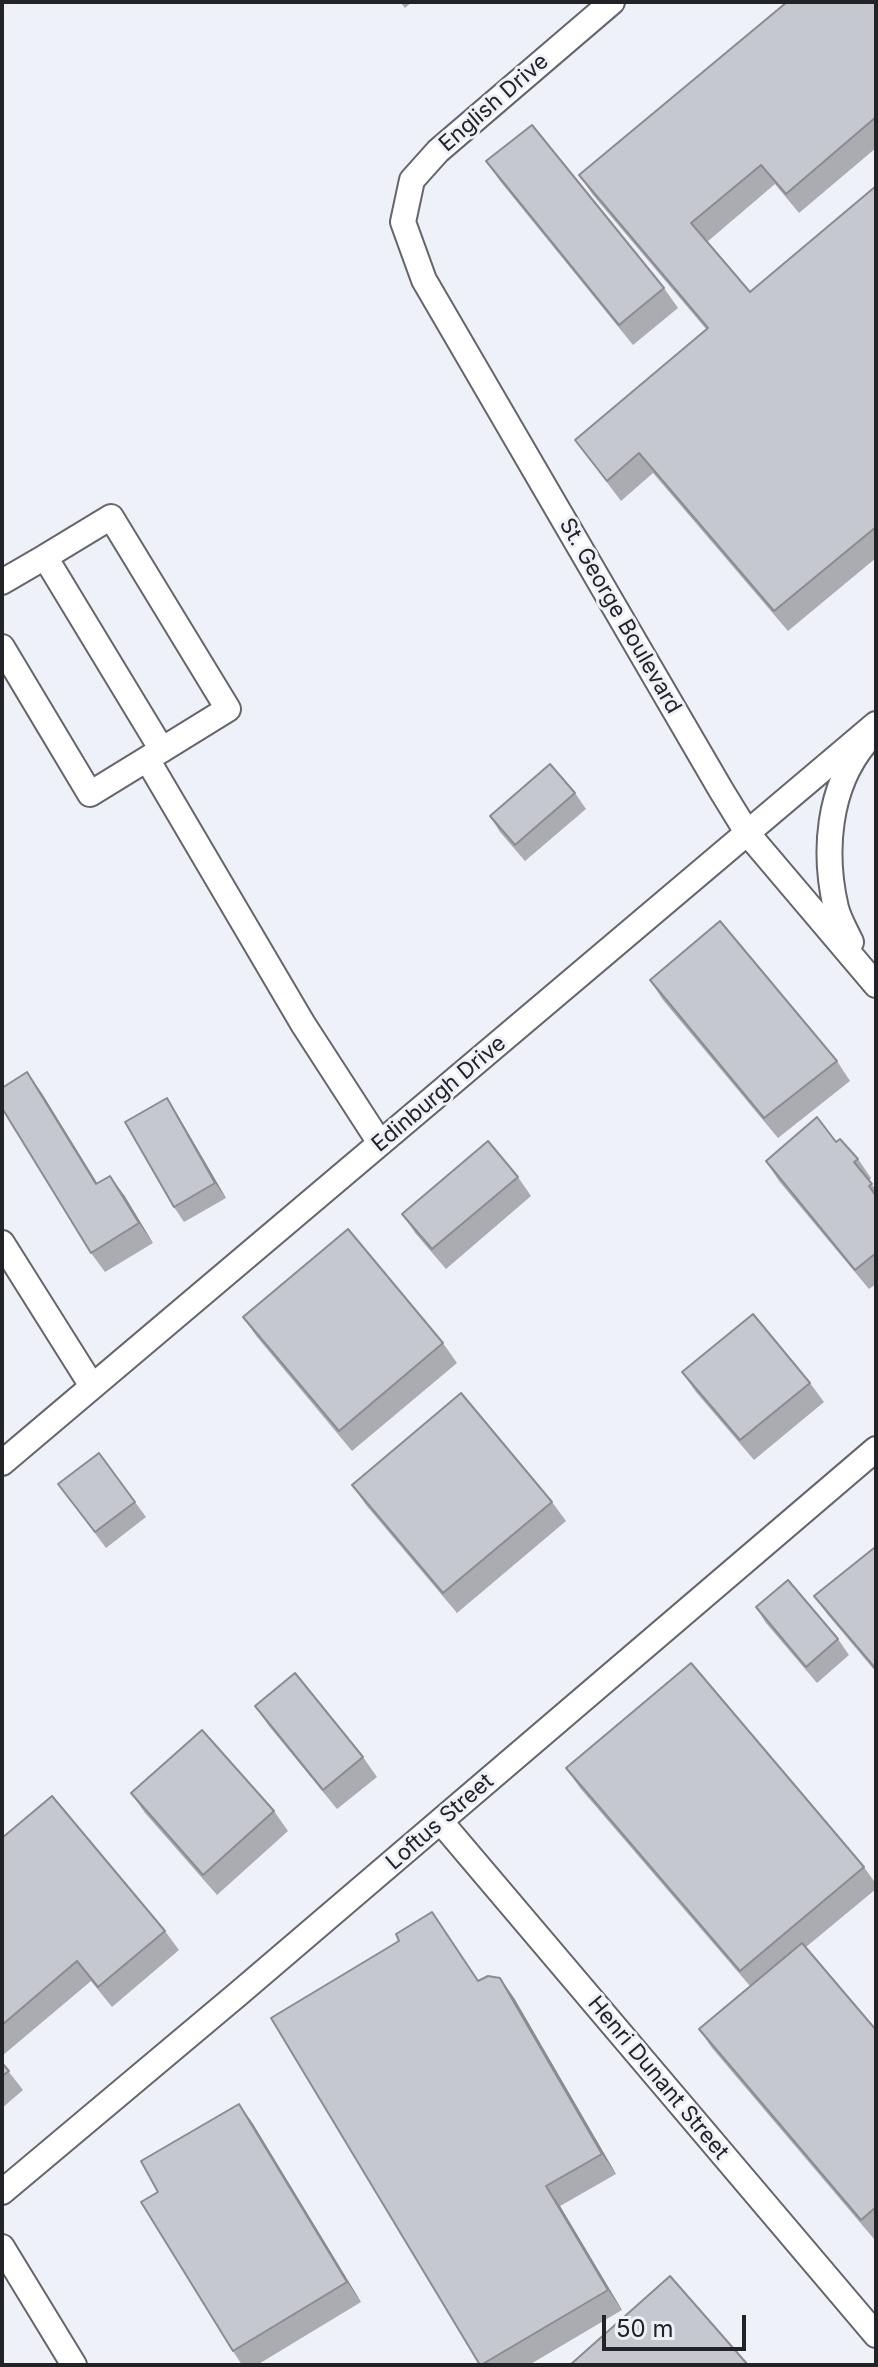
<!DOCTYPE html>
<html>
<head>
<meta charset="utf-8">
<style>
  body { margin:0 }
  #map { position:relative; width:878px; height:2367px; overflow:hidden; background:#eff1f9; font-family:Inter,sans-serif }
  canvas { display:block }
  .frame { position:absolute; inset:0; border:4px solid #222326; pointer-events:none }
  .scale { position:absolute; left:602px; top:2315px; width:144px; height:36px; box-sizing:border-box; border:4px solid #222326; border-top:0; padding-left:10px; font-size:24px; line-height:28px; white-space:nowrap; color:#222326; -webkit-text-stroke:6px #eff1f9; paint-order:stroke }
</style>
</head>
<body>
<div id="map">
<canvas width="878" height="2367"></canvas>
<div class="frame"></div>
<div class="scale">50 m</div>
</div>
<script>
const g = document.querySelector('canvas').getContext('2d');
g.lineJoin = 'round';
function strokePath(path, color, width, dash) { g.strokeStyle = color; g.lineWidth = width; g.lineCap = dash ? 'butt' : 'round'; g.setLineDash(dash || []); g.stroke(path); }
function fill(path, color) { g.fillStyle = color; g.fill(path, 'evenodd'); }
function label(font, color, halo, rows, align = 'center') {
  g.font = font + ' Inter,sans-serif'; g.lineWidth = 6; g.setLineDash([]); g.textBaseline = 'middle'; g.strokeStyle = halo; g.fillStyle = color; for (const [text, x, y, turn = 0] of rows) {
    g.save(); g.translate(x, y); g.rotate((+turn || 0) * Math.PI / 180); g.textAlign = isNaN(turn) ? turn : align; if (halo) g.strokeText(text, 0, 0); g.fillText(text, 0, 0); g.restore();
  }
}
const minor = new Path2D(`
  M612 2 438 151 412 180 403 222 424 280 721 790 748 834 876 985
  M2 582 45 557
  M2 647 90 794 147 759
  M162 750 45 557 111 517 228 709 147 759 303 1024 380 1143
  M851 942C846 931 839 920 836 908 823 852 828 788 865 743
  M2 1243 92 1386
  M2 1463 876 724
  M441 1822 876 2335
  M2 2192 238 1994 876 1449
  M2 2247 74 2365`);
strokePath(minor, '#65666d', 28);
strokePath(minor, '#fff', 24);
fill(new Path2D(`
  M400 2H412L405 8Z
  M876 2V148L799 213 775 184 707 242 750 292 876 186V558L788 631 653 473 621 501 575 440 706 329 593 195 579 175Z
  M486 161 664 288 678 308 633 345 500 181Z
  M575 793 586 809 525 861 500 832 490 816Z
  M650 980 837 1061 850 1081 778 1138 663 1000Z
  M41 1092 97 1183 124 1195 153 1243 105 1272 91 1253Z
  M177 1114 226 1198 184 1222 174 1207Z
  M836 1142 858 1159 871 1178 869 1181 876 1190V1284L869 1289 779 1181 766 1161Z
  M518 1177 531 1196 446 1269 416 1234 402 1214Z
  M243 1317 443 1343 457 1363 352 1451 257 1337Z
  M682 1372 810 1383 824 1402 754 1460 696 1392Z
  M58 1484 135 1502 146 1517 106 1548Z
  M352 1485 552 1502 566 1521 457 1613 366 1505Z
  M876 1551V1672L828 1615 814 1596Z
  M756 1607 838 1639 849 1655 817 1683 766 1623Z
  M255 1706 363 1757 377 1777 337 1809 269 1726Z
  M566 1768 864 1867 876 1884V1889L806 1947 876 2030V2238L874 2239 712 2048 699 2029 750 1986 580 1788Z
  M131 1793 274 1811 288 1831 217 1895 145 1813Z
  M2 1838 165 1931 179 1950 112 2007 91 1981 2 2056Z
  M446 1932 478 1980 500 1978 514 1998 616 2174 560 2206 622 2310 529 2365H480Z
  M2 2063 23 2090 2 2108Z
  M239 2104 253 2124 361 2302 257 2365H242L233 2351 158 2192Z`), '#aaacb2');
fill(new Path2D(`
  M27 1072 41 1092 110 1204 96 1184Z
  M167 1098 177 1114 226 1198 215 1183Z
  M110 1176 124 1195 153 1243 139 1223Z
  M500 1978 514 1998 616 2174 602 2154Z
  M239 2104 253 2124 361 2302 347 2282Z
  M546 2186 560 2206 622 2310 608 2290Z`), '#8b8c91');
const building = new Path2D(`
  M787 2H876V117L786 194 761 165 691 223 750 292 876 186V527L774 611 639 453 607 481 575 440 708 328 579 175Z
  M532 125 664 288 619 325 486 161Z
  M550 764 575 793 515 845 490 816Z
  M720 921 837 1061 764 1118 650 980Z
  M27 1072 96 1184 110 1176 139 1223 91 1253 2 1108V1088Z
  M167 1098 215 1183 174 1207 125 1122Z
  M817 1117 836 1142 840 1139 858 1159 854 1162 872 1184 869 1186 876 1196V1253L855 1270 766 1161Z
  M488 1141 518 1177 432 1249 402 1214Z
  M348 1229 443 1343 339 1431 243 1317Z
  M753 1314 810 1383 740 1440 682 1372Z
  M461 1393 552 1502 443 1593 352 1485Z
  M99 1453 135 1502 95 1532 58 1484Z
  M874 1548 876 1551V1669L814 1596Z
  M788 1580 838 1639 806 1667 756 1607Z
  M691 1663 864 1867 740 1971 566 1768Z
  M295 1673 363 1757 323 1790 255 1706Z
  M202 1730 274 1811 203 1875 131 1793Z
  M52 1796 165 1931 98 1987 77 1961 2 2025V1838Z
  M432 1912 478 1981 488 1976 500 1978 602 2154 546 2186 608 2290 481 2365H480L271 2018 399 1941 396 1934Z
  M802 1943 876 2030V2207L861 2220 699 2029Z
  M2 2063 9 2071 2 2076Z
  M239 2104 347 2282 233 2351 141 2202 158 2192 141 2161Z
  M670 2276 748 2365H570Z`);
fill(building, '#c6c8cf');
strokePath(building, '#8b8c91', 2);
label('22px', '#222326', '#eff1f9', [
  ["English Drive",494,103,-41],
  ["St. George Boulevard",620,616,60],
  ["Edinburgh Drive",439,1094,-40],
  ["Loftus Street",440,1822,-41],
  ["Henri Dunant Street",658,2078,50]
]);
</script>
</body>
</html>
